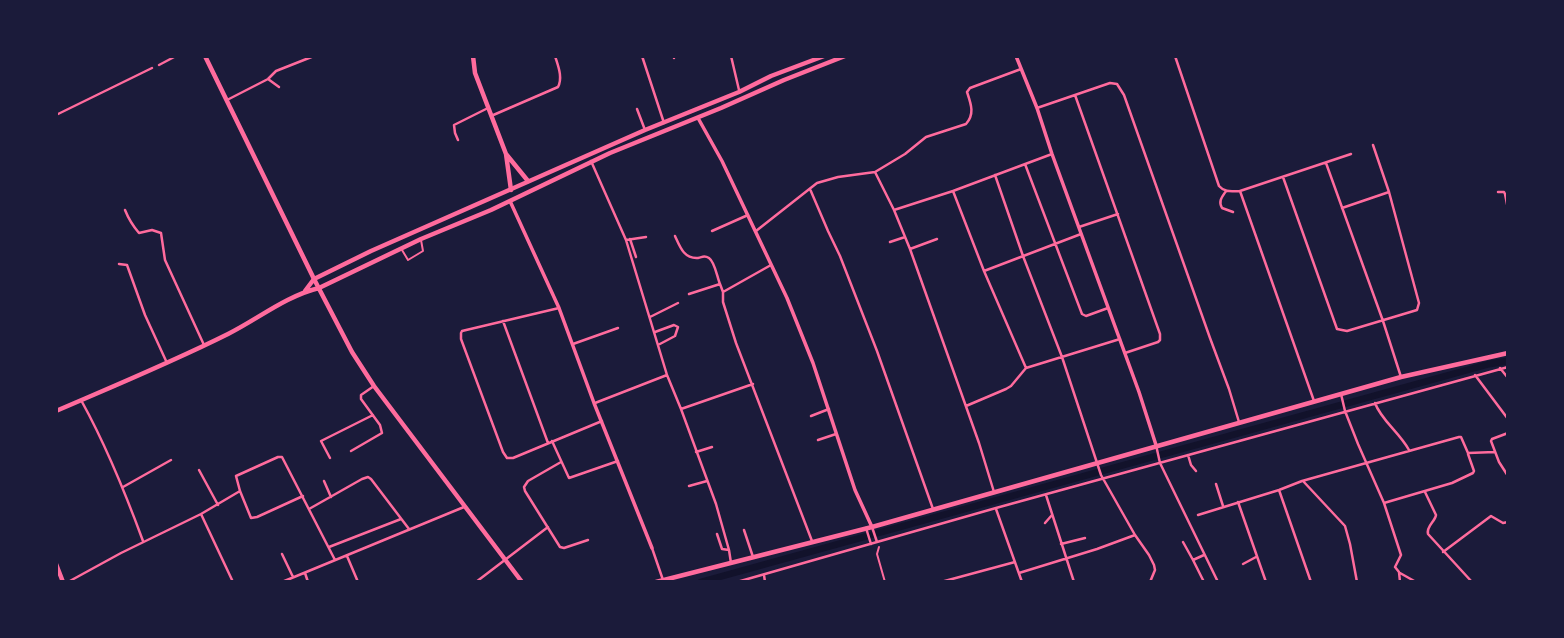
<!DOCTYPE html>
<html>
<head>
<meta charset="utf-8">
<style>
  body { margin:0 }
  #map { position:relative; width:1564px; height:638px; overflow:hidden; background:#1b1b3a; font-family:"Crimson Pro",serif }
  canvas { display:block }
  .frame { position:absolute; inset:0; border:58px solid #1b1b3a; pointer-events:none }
</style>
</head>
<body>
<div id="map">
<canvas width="1564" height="638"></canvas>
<div class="frame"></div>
</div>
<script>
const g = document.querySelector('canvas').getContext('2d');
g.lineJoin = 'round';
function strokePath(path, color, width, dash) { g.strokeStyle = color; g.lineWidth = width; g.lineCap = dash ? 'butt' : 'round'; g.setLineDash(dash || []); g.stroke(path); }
strokePath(new Path2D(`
  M701 582 1489 364 1508 361`), '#12122b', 7);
strokePath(new Path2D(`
  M402 250 408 260 423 251 421 240
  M879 547 877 554 885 582`), '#ff6b9d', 2);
strokePath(new Path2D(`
  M642 56 664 123
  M674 56V58
  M731 56 739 90
  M1175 56 1219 186C1225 193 1232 191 1240 191L1351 154
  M159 65 176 56
  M268 79 279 87
  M1075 95 1160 334V340L1158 342 1125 353
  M227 100 268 79 276 71 314 56
  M1037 108 1110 83 1117 84 1124 95 1210 338 1229 389 1239 422
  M637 109 645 130
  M56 115 152 68
  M491 116 558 87C563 77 558 66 555 56
  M458 140 455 133 454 125 488 108
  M591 161 626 240 667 375 681 409 716 504 729 550 731 563
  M1326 163 1383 321 1401 377
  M1025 164 1082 314 1086 316 1108 308
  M875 172 894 210 910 249 979 443 994 492
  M995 175 1023 256 1062 357 1101 475 1135 535 1149 555 1154 565 1155 570 1150 582
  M1283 177 1337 329 1347 331 1417 310 1419 303 1389 192 1373 145
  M810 189 828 231 840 256 877 351 933 509
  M953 191 984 271 1026 368
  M1226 191C1222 197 1218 201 1222 208L1233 212
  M1240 191 1314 401
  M1498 192H1504L1505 194 1508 209
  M1342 208 1389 192
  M125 210C129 220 133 226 139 233L152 230 161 233 165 260 204 345
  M894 210 953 191 1052 154
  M1079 227 1118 214
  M712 231 748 215
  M756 231 817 183 838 177 875 172 905 154 926 137 966 124C975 114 971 104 967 92L970 88 1021 69
  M675 236C680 247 684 259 698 258 703 257 704 255 709 258 715 262 717 277 720 284
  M630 239 636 257
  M626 240 646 237
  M890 242 905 237
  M910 249 937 239
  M119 264 127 265 145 315 167 363
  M771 265 723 292V302L736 343 812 541
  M984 271 1081 234
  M689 294 720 284 723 292
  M559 308 462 331 461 333V339L503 452 507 458H513L602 421
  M650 317 678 303
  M503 321 548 443
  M655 332 674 325 678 327 675 336 658 345
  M573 344 618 328
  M1500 368 1508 378
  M1475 375 1508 419
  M1341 394 1345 411 1358 444 1384 503 1401 555 1395 567 1399 572 1400 582
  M81 400C106 445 125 492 143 541
  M595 403 667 375
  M1375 403C1381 420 1399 432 1409 450
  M966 406 1006 389 1011 386 1026 368 1120 339
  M681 409 753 384
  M811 416 829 409
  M1508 433 1492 439 1491 441 1499 462 1508 476
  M818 440 836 434
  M552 441 569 478 618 461
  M1156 445 1160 463 1218 582
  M351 451 382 433 380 425 361 399V395L374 386
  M696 452 712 447
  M1188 455 1191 465 1196 471
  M330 458 321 441 373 415
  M561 462 528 481 524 487 525 491 560 547 564 548 588 540
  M199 470 218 505
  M324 481 331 497
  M1303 481 1345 526 1350 544 1357 582
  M1216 484 1223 506
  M689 486 707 481
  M123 487 171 460
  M1279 490 1311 582
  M1425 492 1436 515C1435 522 1426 526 1428 534L1472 582
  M1046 495 1074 582
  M303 496 257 517 251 518 240 491 236 476 278 457H282L335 560
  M1238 502 1266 582
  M1384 503 1452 483 1473 473 1474 471 1468 454
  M309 509 362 479 368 477 371 479 409 529
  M996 509 1022 582
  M201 514 240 491
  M1198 515 1279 490 1302 481 1459 437H1461L1468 453 1495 452
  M1045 523 1052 515
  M872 527 877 542
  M866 528 871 544
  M744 530 753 557
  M717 534 722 549 729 550
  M1183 542 1193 560
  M1061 544 1085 538
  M329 547 401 519
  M652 548 663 580
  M1443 552 1491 516 1503 523 1508 522
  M282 554 293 577
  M1204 555 1193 560 1204 582
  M347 556 358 582
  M1243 564 1256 557
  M305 573 308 582
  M1019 573 1097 549 1135 535
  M1400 573 1416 582
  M764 575 765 582
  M68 582 121 553 201 514 233 582
  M282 582 464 507
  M476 582 548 527
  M737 582 996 508 1508 367
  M941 582 1015 562`), '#ff6b9d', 2.5);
strokePath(new Path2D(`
  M1016 56 1037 108 1052 154 1139 392 1156 445
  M698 118 722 161 787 298 813 363 855 490 872 527
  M510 201 559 308 594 403 652 548`), '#ff6b9d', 3.5);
strokePath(new Path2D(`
  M205 56 314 279
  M473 56 475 73 506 154 511 190
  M506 154 528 181
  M56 564 63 582
  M656 582 872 527 1401 377 1508 353`), '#ff6b9d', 4.5);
strokePath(new Path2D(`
  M314 279 352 352 374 386 522 582
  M305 291 314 279 371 251 645 130 739 92 771 76 824 56
  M56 411C114 386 172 362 228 334 258 319 286 296 319 288L421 239 491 210 610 153 721 108 784 80 845 56`), '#ff6b9d', 4.5);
</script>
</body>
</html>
